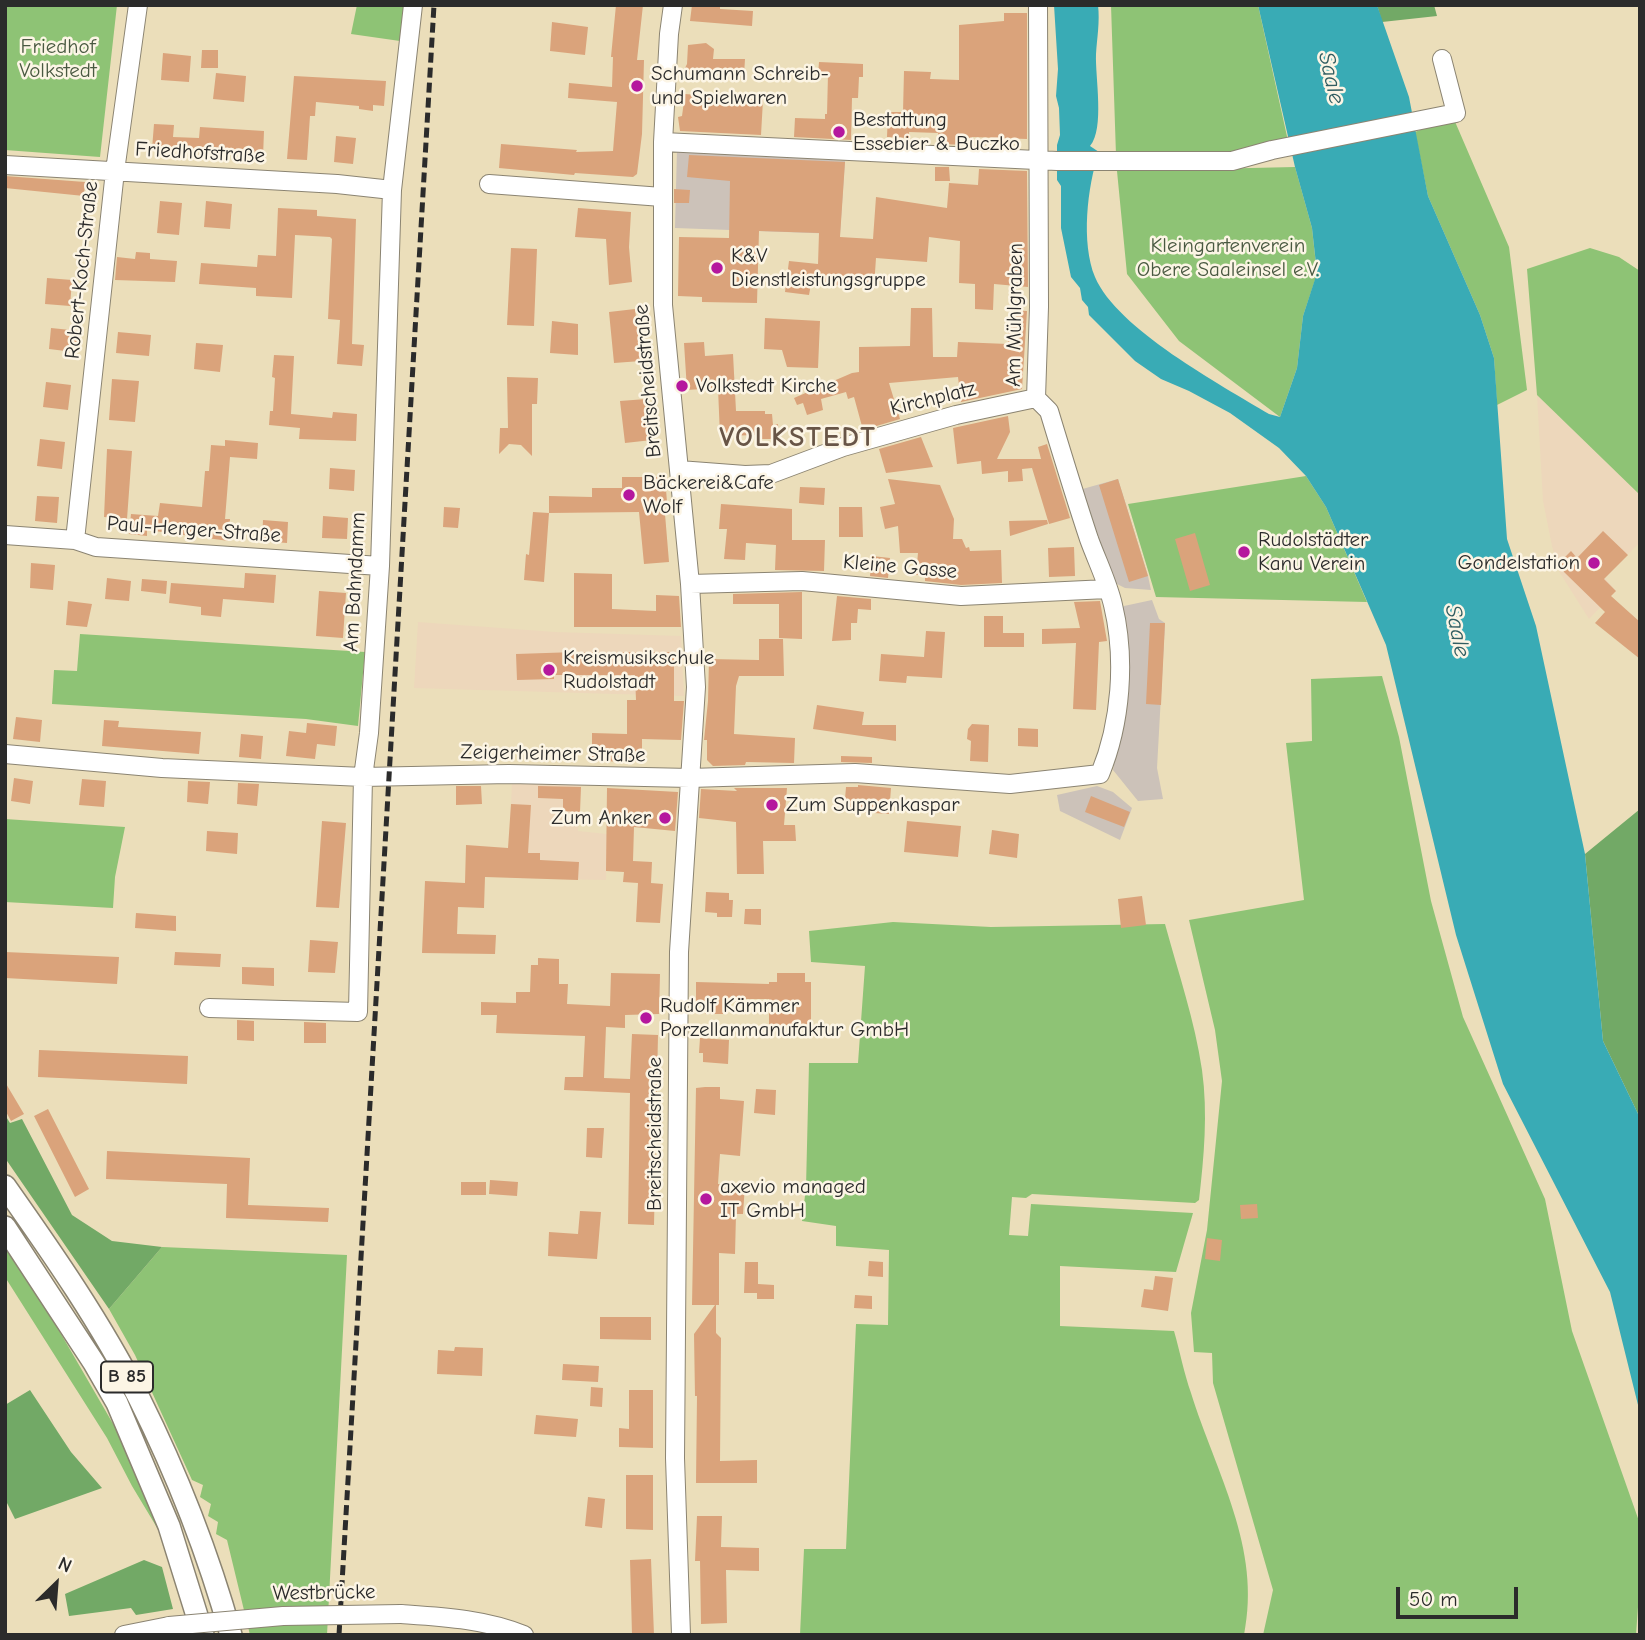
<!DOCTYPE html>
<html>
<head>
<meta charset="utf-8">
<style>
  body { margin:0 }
  #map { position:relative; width:1645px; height:1640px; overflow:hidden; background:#ebdeba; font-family:"Comic Neue",sans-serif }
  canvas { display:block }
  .frame { position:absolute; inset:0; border:7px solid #2b2b2b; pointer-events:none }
  .north { position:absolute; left:21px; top:1549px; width:70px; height:70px; -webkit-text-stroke:5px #fcf5e5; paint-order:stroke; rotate:25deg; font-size:19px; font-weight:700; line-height:28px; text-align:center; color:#2b2b2b }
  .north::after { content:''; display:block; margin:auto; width:24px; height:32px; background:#2b2b2b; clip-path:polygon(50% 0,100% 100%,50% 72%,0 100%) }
  .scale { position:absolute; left:1396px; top:1587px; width:122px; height:32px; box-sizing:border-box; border:4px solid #2b2b2b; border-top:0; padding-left:9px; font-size:21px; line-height:24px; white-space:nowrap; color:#2b2b2b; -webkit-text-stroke:5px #fcf5e5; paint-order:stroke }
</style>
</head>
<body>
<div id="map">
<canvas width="1645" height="1640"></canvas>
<div class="frame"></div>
<div class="north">N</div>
<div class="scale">50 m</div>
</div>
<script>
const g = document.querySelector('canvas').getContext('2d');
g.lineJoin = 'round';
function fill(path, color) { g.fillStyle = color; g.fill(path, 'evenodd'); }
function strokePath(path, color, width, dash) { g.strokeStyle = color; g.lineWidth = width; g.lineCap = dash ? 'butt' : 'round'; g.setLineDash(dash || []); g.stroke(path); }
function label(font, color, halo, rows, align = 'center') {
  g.font = font + ' "Comic Neue",sans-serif'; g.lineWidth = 5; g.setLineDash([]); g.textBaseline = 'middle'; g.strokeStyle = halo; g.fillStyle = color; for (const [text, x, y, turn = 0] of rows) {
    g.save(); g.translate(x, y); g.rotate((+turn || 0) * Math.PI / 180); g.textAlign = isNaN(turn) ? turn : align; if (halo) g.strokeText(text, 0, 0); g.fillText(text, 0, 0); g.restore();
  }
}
fill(new Path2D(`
  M1537 395 1640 495V542L1605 578 1616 591 1589 619 1560 573 1552 546 1543 501Z
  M418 622 555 632 681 636 684 696 414 688Z
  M512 782 581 784 578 831 607 834 606 880 508 878Z`), '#edd7bb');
fill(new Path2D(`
  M677 149 845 161 840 234 675 228Z
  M1118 479 1148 576 1151 590 1125 588 1113 582 1079 490Z
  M1152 600 1159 619 1165 623 1157 768 1163 799 1138 801 1113 770 1118 742V612L1124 606Z
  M1097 786 1113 792 1132 808 1120 840 1060 811 1057 795Z`), '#ccc2b9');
fill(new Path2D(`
  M5 5H117L100 157 5 150Z
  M357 5H404L400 41 351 34Z
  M1111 5H1258L1288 141 1234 154 1116 155Z
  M1453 117 1509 247 1527 390 1497 405 1494 358 1480 315 1428 196 1415 132Z
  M1295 167 1312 228 1317 274 1303 316 1297 368 1280 417 1179 341 1127 274 1117 171Z
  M1590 248 1619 257 1640 271V495L1537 395 1527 269Z
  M1306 476 1326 507 1367 602 1156 597 1128 504Z
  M80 634 365 652 358 726 306 719 52 704 54 670 77 671Z
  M1382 676 1399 737 1431 901 1463 1017 1545 1199 1572 1331 1640 1524V1579L1636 1635H1263L1273 1590 1213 1383 1212 1353 1194 1352 1191 1313 1207 1230 1222 1081 1215 1030 1189 920 1304 900 1286 743 1312 741 1311 679Z
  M5 819 125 827 115 877 113 908 5 902Z
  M893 922 991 927 1165 924C1178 972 1195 1021 1202 1070 1208 1113 1204 1157 1199 1200L1195 1203 1032 1194 1026 1198 1012 1197 1009 1235 1028 1236 1031 1204 1193 1213 1176 1272 1060 1266V1326L1174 1331C1180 1352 1184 1373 1191 1393 1216 1473 1262 1548 1244 1635H800L804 1549H846L856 1324 888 1325 889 1250 836 1246V1226L802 1221 806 1187 809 1063H858L865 966 811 962 809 931Z
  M5 1244 24 1270 123 1441 162 1536 132 1486 107 1438 5 1277Z
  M162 1247 347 1255 327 1635H250L227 1540 216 1534 218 1522 208 1516 211 1504 200 1497 203 1485 192 1480 135 1355 109 1309Z`), '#8ec375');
fill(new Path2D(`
  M1377 5H1434L1437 16 1382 22Z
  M1640 809V1118L1603 1041 1585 854Z
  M5 1115 10 1123 22 1119 72 1215 112 1241 162 1247 109 1309 5 1158Z
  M30 1390 71 1452 102 1488 15 1519 5 1499V1405Z
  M144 1560 162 1567 173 1609 136 1615 131 1608 69 1616 65 1594Z`), '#72a966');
fill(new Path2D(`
  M1054 5H1098C1100 22 1097 38 1096 54 1095 76 1105 129 1090 146L1099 152C1087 187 1081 243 1095 277 1117 329 1221 385 1269 414L1280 417 1297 368 1303 316 1317 273 1312 228 1295 167 1258 5H1377L1409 97 1428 196 1480 315 1494 358 1507 539 1536 626 1585 854 1603 1041 1640 1118V1413L1610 1292 1503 1084 1456 935 1386 645 1326 507 1306 476 1279 448 1230 413 1189 391 1161 379 1135 361 1089 315 1088 307 1082 300 1080 288 1071 277 1061 228V186L1057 180V145L1060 135 1059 108 1056 96 1058 69Z`), '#39abb5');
fill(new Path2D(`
  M616 5H643L637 60H644L642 134 637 174 633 177 575 173 574 175 499 168 501 144 577 150 576 152 613 151 617 102 568 98 569 83 612 87 613 57H611Z
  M692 5H720V9L753 11 752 26 690 21Z
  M1004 13H1027V139L972 137 971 145 938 144V133L909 132V138L887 137 888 112H903L904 71 931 72 930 79 959 80V25L1004 21Z
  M552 22 588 27 585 55 550 51Z
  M706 43 714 49 713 59H745L744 75 682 74 687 64 688 45Z
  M202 50H218V68H201Z
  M163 53 191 56 189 82 161 80Z
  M819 62 863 64V77H859L858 98H852L851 140 794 137 795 118 825 119V114H827L828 75H818Z
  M216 73 246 76 244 102 213 99Z
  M294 76 386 81 384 106 373 105V111L359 109V106L316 102 315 116H310L307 160 287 159Z
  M685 94 763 100 761 135 680 131 678 117 682 116Z
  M154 124 174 125 173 137 199 138 200 127 264 131 263 157 152 149Z
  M336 136 356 138 353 164 334 162Z
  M689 155 845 162 840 237 873 239 876 197 947 208 949 183 978 185 979 169 1027 171 1028 287 994 284 993 310 975 309V284L959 283 960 241 929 237 927 262 876 258 874 287 811 284 809 295 785 292 789 261 818 264 819 233 759 231 757 303 702 302V297L678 296 679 237 729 238 730 181 687 177Z
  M935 167H949L950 181H935Z
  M5 176 85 182 84 196 5 188Z
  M674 189 690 190 689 203H674Z
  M160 201 182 203 179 235 157 233Z
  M206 201 232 204 230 229 204 227Z
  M278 208 317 210V216L356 219 352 344 364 345 362 366 337 364 340 320 328 319 332 239 330 237 295 235 292 298 256 296V288L199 284 201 263 257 267 258 255 276 256Z
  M578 208 631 212 629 247 632 282 609 285 606 239 575 237Z
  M511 248 537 249 534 326 507 325Z
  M136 252 150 253V259L177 261 175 282 115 280 117 257 135 259Z
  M47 278 72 280 70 306 45 304Z
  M911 308H932L933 357H957L958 342 1008 344 1010 310 1027 311 1022 389 961 402 958 377 889 383 900 419 863 430 854 397 848 399 846 392 821 399 823 410 807 415 803 403 797 405 794 398 852 373 859 372V347L910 346Z
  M635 309 641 361 614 363 609 312Z
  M765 318 820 321 818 368 787 367 782 350 764 349Z
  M552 321 578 324V355L550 353Z
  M51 328 80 331 78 346H75L74 352 49 349Z
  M118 332 151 335 149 356 116 353Z
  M704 342 705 356 733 354 736 411H765V414H772L773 425 778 424 779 439H758V435L720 436 718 388 687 390 684 343Z
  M196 343 223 345 220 372 194 369Z
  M274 355 294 356 291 414 332 418 333 412 357 414 356 441 299 439 300 428 269 425 270 411H273L275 378 272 377Z
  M507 377 538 378 537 404H532V456L521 445 509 444 499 454 500 428H508Z
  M112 379 139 381 135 422 109 420Z
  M46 382 71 385 68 410 43 407Z
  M646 399 652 440 625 443 620 401Z
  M1008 416 1010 432 997 459H1041L1038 447 1047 444 1070 518 1049 524 1032 468 1022 469 1023 481 1008 482V471L982 474 981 461 957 464 953 428Z
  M921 437 933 467 886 473 879 449Z
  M40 439 65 442 62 469 37 466Z
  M225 440 258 443 257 459 230 457 225 519H230L229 541 147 530V536L129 534 131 514 158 516 160 503 202 507 205 471H209L211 445 225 446Z
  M107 449 132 451 127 519 104 517Z
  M330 468 355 470 354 491 329 489Z
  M622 477H665L667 502H664L669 562 644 564 639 512 549 513V496L592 497V488H622Z
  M888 479 940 485 954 519 953 539H962L966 548 969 547 970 551 1001 550 1002 583 961 585 925 581V575H916L918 553H900L898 526 885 529 880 507 895 504Z
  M1118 479 1148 576 1129 582 1099 485Z
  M800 487 825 488 824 505 799 503Z
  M37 496 59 497 57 523 35 521Z
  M721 504 792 509V540H825L824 571 775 570 776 545 746 543 745 560 724 559 727 529H719Z
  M444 507 460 508 458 528 443 527Z
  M839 507H862L863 537H839Z
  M533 512 549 513 544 582 524 580 526 554 529 555Z
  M323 516 348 518 347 539 322 538Z
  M263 520 288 522 287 543 262 541Z
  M1047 520 1048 524 1010 536 1009 521Z
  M1603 531 1628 555 1604 579 1616 591 1611 596 1640 622V659L1595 623 1605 612 1564 572 1560 562 1571 551 1577 558Z
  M1195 533 1210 585 1190 591 1175 539Z
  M1074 547 1075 576 1049 577 1048 548Z
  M872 556 890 558 888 578 870 576Z
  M31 563 55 565 53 590 30 588Z
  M245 573 276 575 274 603 223 599 221 617 201 615V607L169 603 171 583 244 588Z
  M574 573 612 574V609L656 611V595L679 596 681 627H574Z
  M107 578 131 581 129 601 105 599Z
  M142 579 167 581 166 594 141 591Z
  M319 591 346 593 343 638 316 636Z
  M802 592V639L779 638V604H733V594Z
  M837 596 871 599V610L858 609 857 623H851V640L832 641Z
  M68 601 92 604 87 627 66 625Z
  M1100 601 1107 641 1099 642 1096 710 1073 709 1076 643 1042 644V629L1080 628 1074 602Z
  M984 616H1003V633H1024V647H984Z
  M1150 623H1165L1161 705 1146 704Z
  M926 631 945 632 942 678 907 676 906 683 879 681 881 654 924 657Z
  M759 639H783L784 676H739L736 686 734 734 795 738 794 763 746 762 745 765 713 766 707 760V740H704L708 701 709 659 759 660Z
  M576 652H674V701H684L681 740 642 739V762L592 761V733L627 734V700H636L635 675H554V679L517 680 516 654Z
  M817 705 864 712 862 725H896V741L813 729Z
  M16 717 42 720 40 742 13 739Z
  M104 720 119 721 118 727 201 732 199 754 102 746Z
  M307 723 337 726 335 746 317 744 315 759 286 756 289 731 306 733Z
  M972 724 989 725 988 762 970 761 971 741 967 739 968 729Z
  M1018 728 1038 729V747L1018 746Z
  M241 734 263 736 261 759 239 757Z
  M841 756 872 757V763L841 762Z
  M14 778 33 781 30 804 11 801Z
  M82 779 106 781 104 807 79 805Z
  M188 781 210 782 208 804 187 802Z
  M238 783 259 784 257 806 237 804Z
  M858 785 891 788 889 814 844 811 846 787H858Z
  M456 786H481L482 804 456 805Z
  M538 786 581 787 580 812 563 811V799L538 798Z
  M607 788 678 792 675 831 634 827 633 861 652 862 651 883 663 884 660 923 636 922 638 883 623 882 624 872 606 871Z
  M734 788H787L784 825H795L796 841H763L764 874H737L736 822 699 818 701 789 737 791Z
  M1091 796 1130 812 1124 827 1085 812Z
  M511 804 531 805 528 853H540V860L579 862 578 880 485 877 484 908 458 907 457 934 496 935 495 954 422 953 425 881 465 883 466 845 508 848Z
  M322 821 346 823 339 908 316 907Z
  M907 821 961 826 958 857 904 852Z
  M992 830 1019 834 1017 858 989 854Z
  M207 831 238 833 237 854 206 851Z
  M706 892 729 893V900H733L732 917H717V913L705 912Z
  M1142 896 1146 925 1121 928 1118 899Z
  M745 909H761V925L744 924Z
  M136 913 176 916V931L135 928Z
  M310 940 338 942 335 973 308 972Z
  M5 952 119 957 117 984 5 978Z
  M175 952 221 954 220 967 174 965Z
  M538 958 559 959V984H568L567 1004 610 1006 611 973 660 974 659 1014 625 1015V1028L606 1027 604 1078 630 1079 632 1034 658 1035 654 1225 628 1224 630 1093 564 1090 565 1077H583L585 1036 496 1033 497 1015H481V1002L516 1003V992H530L531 965H538Z
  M242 967 274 968V986L242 984Z
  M777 973H805V982H811V1025H769V999H723V1014H705V1006H696V982L769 984V982H777Z
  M237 1020 254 1021V1041L237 1040Z
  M304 1022 326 1023V1043H304Z
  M700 1038 729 1040 728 1064 703 1062V1053H699Z
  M39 1050 188 1056 187 1084 38 1077Z
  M5 1082 24 1114 11 1121 5 1110Z
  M705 1087H720V1099L744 1101 740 1156 720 1154 718 1184 745 1185 743 1214H736L735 1254 719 1253V1305H716V1333L721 1338 720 1461 757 1460V1483H696L697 1396H695L694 1334 715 1305H692L696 1088Z
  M756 1089 776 1090 775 1115 754 1113Z
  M48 1109 89 1189 75 1197 34 1116Z
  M587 1128H604L602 1158 586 1157Z
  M107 1151 250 1158 248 1205 329 1208 328 1222 226 1218 227 1184 106 1179Z
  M490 1180 518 1182 517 1196 489 1194Z
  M461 1182H486V1195H461Z
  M1257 1204 1258 1218 1241 1219 1240 1205Z
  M580 1211 601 1212 597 1259 548 1256 549 1232 578 1234Z
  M1207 1238 1222 1240 1220 1261 1205 1259Z
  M869 1261 883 1262V1277L868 1276Z
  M745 1262H758V1284L774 1285V1299H757V1293H744Z
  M1155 1276 1173 1278 1168 1311 1141 1307 1144 1289 1153 1290Z
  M855 1295 872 1296V1309L854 1308Z
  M600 1317H651V1340L600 1339Z
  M455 1347 483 1348 482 1376 437 1374 438 1350 454 1351Z
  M563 1364 599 1366 598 1382 562 1380Z
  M591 1387 603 1388 602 1407 590 1406Z
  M629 1390H653V1448L619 1447V1428L629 1429Z
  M536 1415 578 1419 576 1437 534 1434Z
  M626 1475H653V1530L626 1529Z
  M588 1497 605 1499 602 1528 585 1526Z
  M697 1516H722L721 1547 759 1548V1571L726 1570 727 1623 701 1624 700 1561H695Z
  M651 1559 654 1635H632L630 1560Z`), '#daa37b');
const minor = new Path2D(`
  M673 5 669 34 663 142V305L690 584 696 687 679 952 675 1458 681 1635
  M663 142 1057 161H1232L1272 150 1456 113 1442 59
  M5 165 337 184 392 190
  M489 184 662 197
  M679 470 745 475 771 474 843 447 956 415 1036 398
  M5 535 75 540 96 547 380 566
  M75 540 115 171 138 5
  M690 584 802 581 961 596 1107 589
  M5 754 162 768 363 777 509 774 690 778 855 773 1010 784 1100 774C1121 723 1126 659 1113 605 1108 583 1097 561 1089 539 1075 497 1062 454 1049 411L1036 398 1039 307 1038 5
  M209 1008 358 1012 363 777 369 733 380 566 392 190 413 5
  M401 1614C444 1617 484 1619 524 1635
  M124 1635 169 1626`);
const major = new Path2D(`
  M5 1186C53 1254 101 1323 139 1398 177 1474 208 1553 231 1635
  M5 1227 94 1363 117 1403 169 1526 203 1635`);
strokePath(minor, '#8b8472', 20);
strokePath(major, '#8b8472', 24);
strokePath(minor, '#fff', 18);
strokePath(major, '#fff', 21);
strokePath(new Path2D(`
  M339 1635 434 5`), '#2b2b2b', 5, [10, 5]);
const minorBridge = new Path2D(`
  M169 1626 283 1616 401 1614`);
strokePath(minorBridge, '#8b8472', 20, []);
strokePath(minorBridge, '#fff', 18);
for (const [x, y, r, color] of [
  [637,86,7,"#b5179e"],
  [839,132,7,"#b5179e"],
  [717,268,7,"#b5179e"],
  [682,386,7,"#b5179e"],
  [629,495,7,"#b5179e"],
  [1244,552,7,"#b5179e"],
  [1594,563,7,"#b5179e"],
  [549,670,7,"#b5179e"],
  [772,805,7,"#b5179e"],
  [665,818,7,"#b5179e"],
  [646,1018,7,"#b5179e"],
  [706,1199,7,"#b5179e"]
]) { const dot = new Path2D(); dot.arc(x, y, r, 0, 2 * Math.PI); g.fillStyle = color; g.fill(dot); strokePath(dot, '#fcf5e5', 2.5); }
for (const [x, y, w] of [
  [127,1377,52]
]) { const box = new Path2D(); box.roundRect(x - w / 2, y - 15.5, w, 31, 5); g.fillStyle = '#fcf5e5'; g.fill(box); strokePath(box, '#2b2b2b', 2); }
label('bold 19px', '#2b2b2b', null, [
  ["B 85",127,1377]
]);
label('21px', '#495941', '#fcf5e5', [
  ["Friedhof",58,47],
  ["Volkstedt",58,71],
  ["Kleingartenverein",1228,246],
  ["Obere Saaleinsel e.V.",1228,270]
]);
label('21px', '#2b2b2b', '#fcf5e5', [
  ["Schumann Schreib-",651,74],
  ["und Spielwaren",651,98],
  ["Bestattung",853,120],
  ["Essebier & Buczko",853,144],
  ["K&V",731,256],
  ["Dienstleistungsgruppe",731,280],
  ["Volkstedt Kirche",696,386],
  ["Bäckerei&Cafe",643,483],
  ["Wolf",643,507],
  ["Rudolstädter",1258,540],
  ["Kanu Verein",1258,564],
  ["Gondelstation",1580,563,"right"],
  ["Kreismusikschule",563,658],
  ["Rudolstadt",563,682],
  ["Zum Suppenkaspar",786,805],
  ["Zum Anker",651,818,"right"],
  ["Rudolf Kämmer",660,1006],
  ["Porzellanmanufaktur GmbH",660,1030],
  ["axevio managed",720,1187],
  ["IT GmbH",720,1211]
], 'left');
label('21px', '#2b2b2b', '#fcf5e5', [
  ["Friedhofstraße",200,153,3],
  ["Robert-Koch-Straße",82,270,-84],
  ["Am Mühlgraben",1015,315,-89],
  ["Breitscheidstraße",648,381,-95],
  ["Kirchplatz",933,399,-14],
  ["Paul-Herger-Straße",194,530,4],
  ["Kleine Gasse",900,567,5],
  ["Am Bahndamm",355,582,-87],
  ["Zeigerheimer Straße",553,754,1],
  ["Breitscheidstraße",655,1134,-90],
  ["Westbrücke",324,1593,-1]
]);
label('italic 23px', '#315e62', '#fcf5e5', [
  ["Saale",1331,78,77],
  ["Saale",1457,631,79]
]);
g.letterSpacing = '2px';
label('bold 28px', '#685547', '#fcf5e5', [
  ["VOLKSTEDT",798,438]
]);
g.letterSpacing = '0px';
</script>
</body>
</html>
